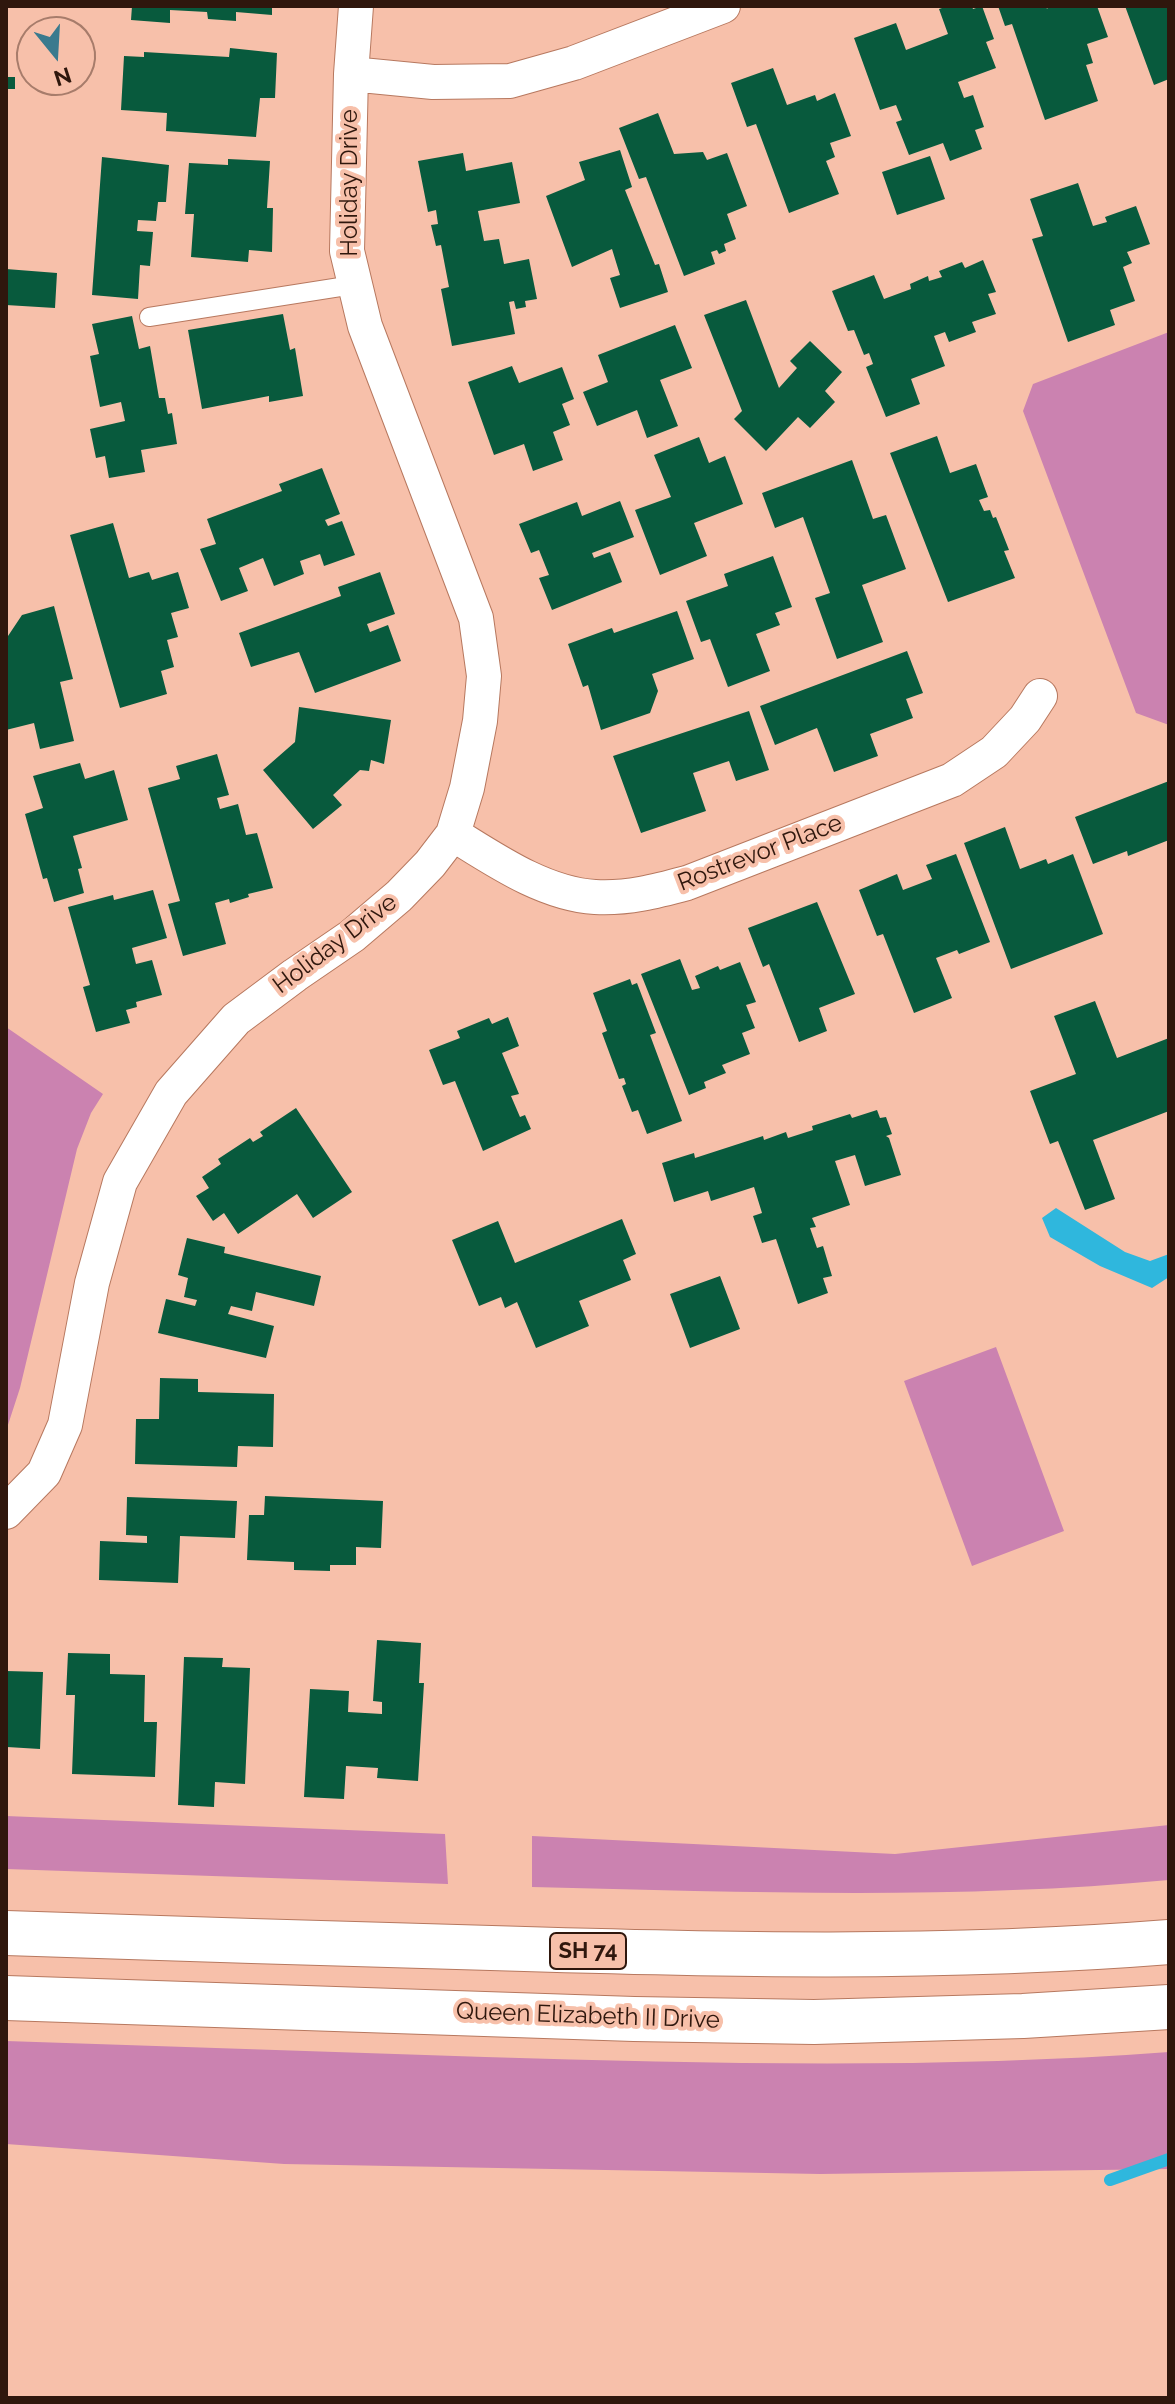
<!DOCTYPE html>
<html>
<head>
<meta charset="utf-8">
<style>
  body { margin:0 }
  #map { position:relative; width:1175px; height:2404px; overflow:hidden; background:#f7c0aa; font-family:Raleway,sans-serif }
  canvas { display:block }
  .frame { position:absolute; inset:0; border:8px solid #2f170d; pointer-events:none }
  .north { position:absolute; left:16px; top:16px; width:80px; height:80px; box-sizing:border-box; background:#f7c0aa; border:2px solid #a77c6b; border-radius:50%; rotate:162deg; font-size:22px; font-weight:700; line-height:32px; text-align:center; color:#2f170d }
  .north::after { content:''; display:block; margin:auto; width:28px; height:36px; background:#3a7a8e; clip-path:polygon(50% 0,100% 100%,50% 72%,0 100%) }
</style>
</head>
<body>
<div id="map">
<canvas width="1175" height="2404"></canvas>
<div class="frame"></div>
<div class="north">N</div>
</div>
<script>
const g = document.querySelector('canvas').getContext('2d');
g.lineJoin = 'round';
function fill(path, color) { g.fillStyle = color; g.fill(path, 'evenodd'); }
function strokePath(path, color, width, dash) { g.strokeStyle = color; g.lineWidth = width; g.lineCap = dash ? 'butt' : 'round'; g.setLineDash(dash || []); g.stroke(path); }
function label(font, color, halo, rows, align = 'center') {
  g.font = font + ' Raleway,sans-serif'; g.lineWidth = 8; g.setLineDash([]); g.textBaseline = 'middle'; g.strokeStyle = halo; g.fillStyle = color; for (const [text, x, y, turn = 0] of rows) {
    g.save(); g.translate(x, y); g.rotate((+turn || 0) * Math.PI / 180); g.textAlign = isNaN(turn) ? turn : align; if (halo) g.strokeText(text, 0, 0); g.fillText(text, 0, 0); g.restore();
  }
}
fill(new Path2D(`
  M1169 332V725L1136 713 1023 411 1033 384Z
  M6 1027 103 1094 91 1113 77 1149 20 1388 6 1431Z
  M996 1347 1064 1531 972 1566 904 1381Z
  M6 1816 445 1834 448 1884 6 1869Z
  M1169 1825V1880C957 1900 744 1892 532 1887V1836L895 1854Z
  M6 2041C166 2046 325 2052 485 2057 713 2064 941 2069 1169 2052V2169L820 2174 284 2164 6 2144Z`), '#cb82b0');
fill(new Path2D(`
  M1056 1208 1125 1252 1150 1261 1169 1254V1277L1152 1288 1100 1266 1050 1237 1042 1218Z`), '#2fb7dd');
strokePath(new Path2D(`
  M1110 2180 1169 2159`), '#2fb7dd', 12);
fill(new Path2D(`
  M132 6H272V15L236 12V21L208 19 207 12 170 10V23L131 20Z
  M948 6H972L973 9 982 6 994 39 986 42 996 68 958 82 964 98 973 95 984 127 975 130 982 149 950 161 943 143 909 155 896 122 902 120 896 105 880 110 854 38 896 23 906 50 948 34 939 9Z
  M998 6H1046L1047 9 1049 6H1097L1108 37 1087 44 1093 63 1086 65 1098 101 1045 120 1012 24 1005 26Z
  M1125 6H1169V79L1154 85Z
  M230 48 277 53 275 98H260L256 137 166 131 167 113 121 110 124 56 144 57V52L229 57Z
  M773 68 787 105 815 95 817 101 835 93 851 136 830 143 835 157 826 161 839 194 789 213 756 124 747 127 731 83Z
  M6 77H15V89H6Z
  M658 113 674 154 703 152 707 160 727 153 747 206 727 214 736 239 724 244 726 251 719 254 717 250 711 252 715 264 684 276 646 177 639 179 619 128Z
  M620 150 632 187 625 190 655 265 659 264 668 292 620 308 610 278 620 275 612 249 572 267 546 196 585 180 579 162Z
  M463 153 466 171 512 162 520 203 478 211 484 241 499 239 504 264 529 259 537 299 525 301 526 307 516 309 514 301 509 302 515 334 452 346 441 289 449 287 441 245 436 246 431 225 438 224 436 210 428 212 418 161Z
  M930 156 945 199 897 215 882 172Z
  M102 157 169 165 166 202H158L156 221 138 220 137 231 153 232 150 266 140 265 138 299 92 295Z
  M228 159 270 161 267 208H273L272 252 249 250 248 262 191 257 194 214H185L189 163 228 165Z
  M1078 183 1093 226 1107 222 1105 217 1136 206 1150 244 1127 252 1132 263 1123 267 1135 301 1110 310 1115 325 1068 342 1032 239 1043 236 1030 199Z
  M983 260 996 292 988 294 996 314 972 322 976 332 949 342 945 332 934 336 945 366 911 379 920 404 886 417 866 367 873 364 869 353 864 355 854 330 848 331 832 291 874 275 884 299 911 289 910 284 928 276 929 281 942 277 939 271 962 262 965 268Z
  M6 269 57 273 55 308 6 305Z
  M746 300 779 388 797 368 790 361 810 341 842 372 825 391 835 402 810 428 798 417 766 451 734 419 742 411 704 315Z
  M283 314 290 350 295 348 303 396 269 402V396L202 409 188 330Z
  M132 316 139 349 150 346 159 398H165L168 414 172 413 177 444 141 450 145 472 109 478 105 456 96 458 90 429 125 421 121 402 100 407 90 356 99 354 92 324Z
  M675 325 692 368 660 380 678 426 647 438 637 410 597 426 583 392 608 382 598 355Z
  M512 366 519 383 562 367 574 399 562 404 570 425 553 432 563 460 533 471 524 444 494 455 468 382Z
  M937 436 950 473 976 464 988 497 979 500 984 511 990 510 993 518 996 517 1009 550 1004 551 1015 578 948 602 890 453Z
  M699 437 709 463 725 456 743 504 694 523 707 556 660 575 635 510 671 497 654 455Z
  M852 460 873 519 886 515 906 569 862 585 883 642 837 659 815 598 830 593 803 517 775 528 762 493Z
  M322 468 340 514 325 520 328 526 342 521 355 555 324 566 320 554 300 561 304 574 274 586 263 558 239 568 248 591 221 601 200 549 216 544 207 519 282 491 279 484Z
  M620 501 634 537 592 553 594 558 610 552 622 582 552 610 539 578 549 575 539 550 531 553 519 524 577 502 582 516Z
  M113 523 129 578 149 572 152 580 178 572 189 608 171 613 178 637 167 640 174 667 161 671 167 694 120 708 70 535Z
  M773 556 792 607 775 613 780 625 756 634 770 671 728 687 710 639 701 642 686 601 728 586 724 574Z
  M380 572 395 614 367 624 370 632 388 625 401 661 315 693 299 652 251 667 239 633 341 596 338 587Z
  M54 606 73 679 60 682 74 741 40 749 34 723 6 730V639L22 615Z
  M677 611 694 659 652 674 658 691 650 713 601 730 588 685 583 687 568 644 612 628 614 633Z
  M907 651 923 693 906 699 913 718 870 734 878 756 834 772 817 728 775 745 760 706Z
  M299 707 391 720 384 764 371 760 369 771 360 770 333 795 342 805 313 829 263 770 295 742Z
  M749 711 769 770 736 781 729 761 693 773 706 811 641 833 613 756Z
  M217 754 229 795 217 798 220 809 238 804 246 835 257 833 273 888 248 894 249 897 230 903 229 899 215 903 226 944 183 956 168 904 180 901 148 788 180 779 176 766Z
  M80 763 85 779 114 770 128 820 73 836 82 868 78 869 84 893 54 902 47 878 43 879 25 814 43 808 33 776Z
  M1169 781V840L1128 856 1127 851 1093 864 1075 817Z
  M1005 827 1020 869 1046 859 1048 864 1073 854 1103 934 1011 969 964 843Z
  M956 854 990 942 959 954 957 950 936 958 952 998 914 1013 883 934 877 936 859 890 897 874 903 890 932 879 926 865Z
  M153 890 167 938 132 948 136 964 152 960 162 995 136 1002 137 1007 126 1010 130 1023 96 1032 83 987 90 985 68 907 113 895 114 900Z
  M817 902 855 994 819 1008 827 1031 799 1042 769 964 763 967 748 928Z
  M680 959 692 990 700 988 695 976 718 966 720 970 740 962 756 1002 746 1005 755 1028 742 1033 750 1054 722 1065 726 1073 704 1082 706 1088 689 1095 641 974Z
  M630 979 632 985 637 983 656 1033 650 1035 682 1121 647 1134 638 1110 632 1112 622 1086 626 1084 624 1078 619 1079 602 1033 607 1031 593 993Z
  M1095 1001 1117 1058 1169 1038V1111L1093 1140 1115 1199 1085 1210 1058 1141 1050 1144 1030 1091 1076 1074 1054 1016Z
  M508 1017 519 1046 502 1053 519 1094 511 1096 520 1117 525 1115 531 1129 483 1151 455 1081 443 1085 429 1050 460 1038 457 1031 489 1018 492 1024Z
  M296 1108 352 1192 313 1218 297 1194 238 1234 224 1213 213 1221 196 1196 209 1188 202 1177 221 1164 218 1159 250 1138 253 1142 263 1136 260 1132Z
  M877 1110 880 1118 886 1117 892 1134 886 1136 889 1138 901 1175 865 1186 855 1155 835 1161 850 1205 812 1218 816 1227 810 1228 817 1248 823 1246 832 1276 823 1278 828 1293 798 1304 776 1239 762 1243 753 1216 762 1213 754 1187 711 1201 708 1191 674 1202 662 1163 694 1153 695 1158 763 1136 764 1140 786 1132 788 1138 813 1130 812 1126 850 1114 852 1118Z
  M622 1219 636 1254 623 1260 631 1280 579 1301 589 1326 536 1348 517 1302 505 1308 501 1297 479 1306 452 1240 498 1221 515 1263Z
  M187 1238 225 1247 224 1253 321 1276 314 1306 256 1292 252 1311 231 1306 228 1314 274 1326 266 1358 158 1333 166 1299 195 1306 197 1300 184 1297 188 1278 178 1275Z
  M720 1276 740 1329 690 1348 670 1294Z
  M160 1378 198 1379V1392L274 1394 273 1447 238 1446 237 1467 135 1464 136 1419H159Z
  M265 1496 383 1501 381 1548 356 1547V1565H330V1571L294 1570V1562L247 1560 249 1515H264Z
  M127 1497 237 1501 235 1538 180 1536 178 1583 99 1580 100 1541 147 1543V1536L126 1535Z
  M377 1640 421 1643 419 1683H424L418 1781 377 1778 378 1768 346 1766 344 1799 304 1797 310 1689 349 1691 348 1712 382 1714V1702L373 1701Z
  M68 1653 110 1654V1674L145 1675 144 1722H157L155 1777 72 1774 75 1695H66Z
  M184 1657 223 1658 222 1667 250 1668 245 1784 215 1782 214 1807 178 1805Z
  M6 1671 43 1672 40 1749 7 1747Z`), '#085a3d');
const lane = new Path2D(`
  M149 317 353 285`);
const street = new Path2D(`
  M351 74 433 82 510 81 574 63 723 6
  M453 834C495 860 544 894 595 897 627 899 657 891 687 883L952 780 994 752 1025 719 1040 696
  M6 1512 44 1473 65 1425 92 1283 120 1182 171 1093 236 1019 295 975 352 936 399 896 430 864 453 834 467 788 480 721 484 676 476 618 365 326 347 251 351 74 356 6`);
const highway = new Path2D(`
  M6 1933C168 1939 329 1943 491 1948 717 1955 943 1960 1169 1942
  M6 1998 634 2019 814 2022 1023 2016 1169 2007`);
strokePath(lane, '#b7785f', 20);
strokePath(street, '#b7785f', 36);
strokePath(highway, '#b7785f', 46);
strokePath(lane, '#fff', 18);
strokePath(street, '#fff', 34);
strokePath(highway, '#fff', 44);
for (const [x, y, w] of [
  [588,1951,76]
]) { const box = new Path2D(); box.roundRect(x - w / 2, y - 18, w, 36, 6); g.fillStyle = '#f7c0aa'; g.fill(box); strokePath(box, '#2f170d', 2); }
label('bold 22px', '#2f170d', null, [
  ["SH 74",588,1951]
]);
label('24px', '#2f170d', '#f7c0aa', [
  ["Holiday Drive",350,183,-90],
  ["Rostrevor Place",760,853,-21],
  ["Holiday Drive",335,944,-37],
  ["Queen Elizabeth II Drive",588,2016,2]
]);
</script>
</body>
</html>
